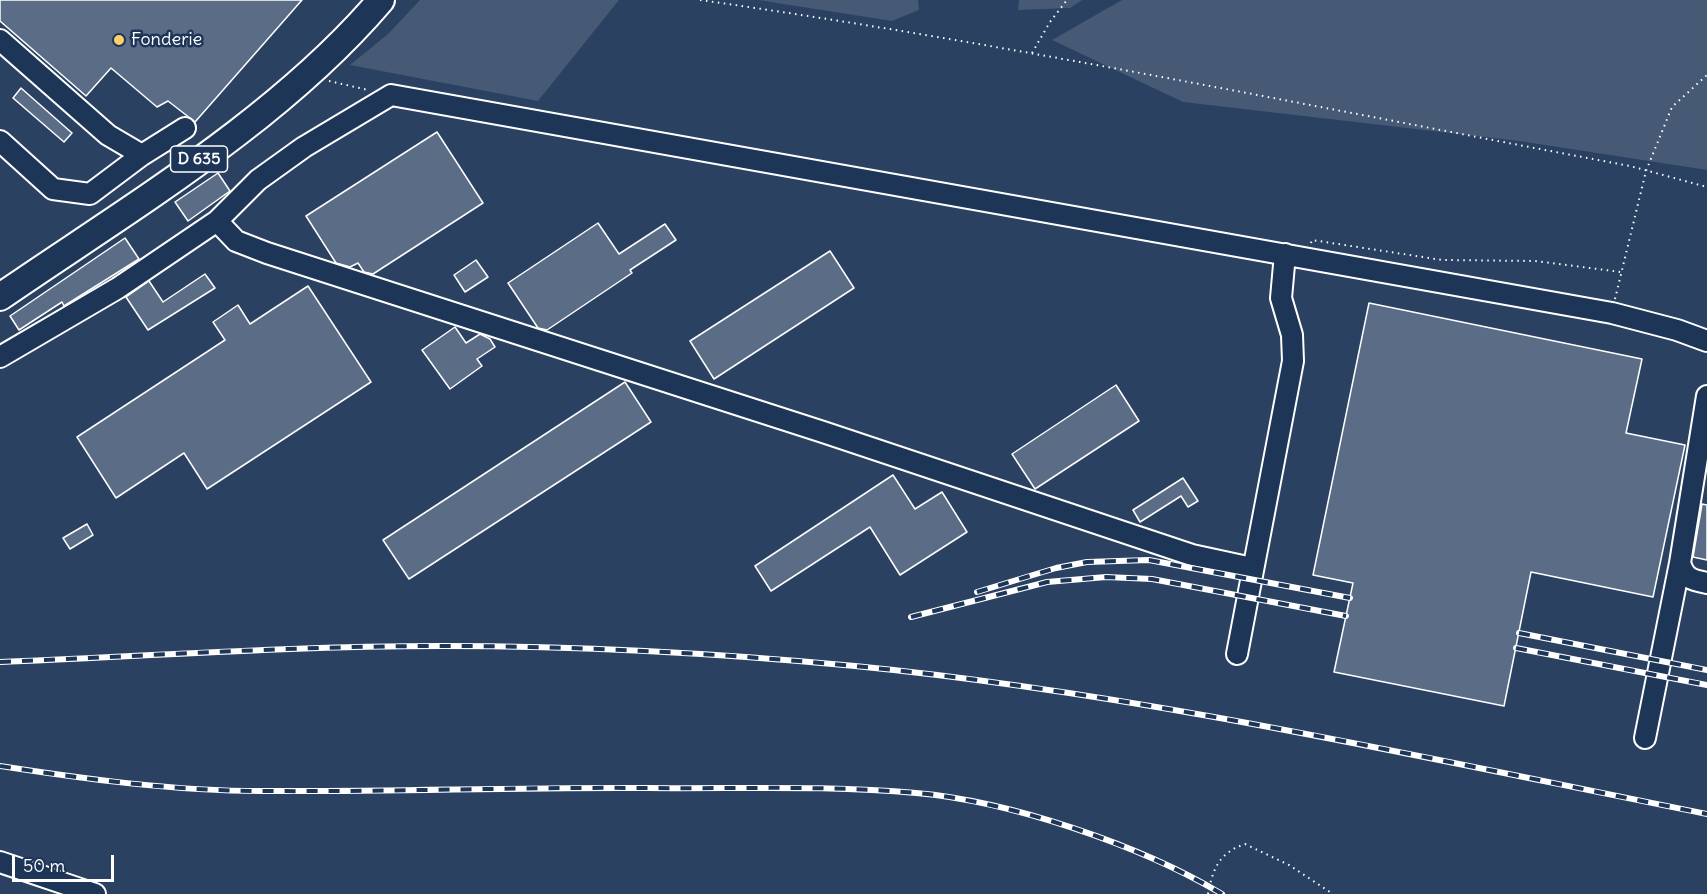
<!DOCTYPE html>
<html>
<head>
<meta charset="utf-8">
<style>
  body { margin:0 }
  #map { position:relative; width:1707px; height:894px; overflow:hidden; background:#2a4161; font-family:Delius,sans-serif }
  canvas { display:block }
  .scale { position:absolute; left:12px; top:855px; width:102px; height:27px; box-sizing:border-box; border:3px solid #fff; border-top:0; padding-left:8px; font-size:18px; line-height:21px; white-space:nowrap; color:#fff; -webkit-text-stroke:4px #1d3557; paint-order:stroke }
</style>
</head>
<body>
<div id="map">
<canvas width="1707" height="894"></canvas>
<div class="scale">50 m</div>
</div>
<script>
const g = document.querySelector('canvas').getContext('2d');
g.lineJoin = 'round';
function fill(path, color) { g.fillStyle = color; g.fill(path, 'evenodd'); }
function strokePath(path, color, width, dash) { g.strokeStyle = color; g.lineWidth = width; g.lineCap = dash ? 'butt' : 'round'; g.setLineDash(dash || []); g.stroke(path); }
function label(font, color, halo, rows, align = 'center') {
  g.font = font + ' Delius,sans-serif'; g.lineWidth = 5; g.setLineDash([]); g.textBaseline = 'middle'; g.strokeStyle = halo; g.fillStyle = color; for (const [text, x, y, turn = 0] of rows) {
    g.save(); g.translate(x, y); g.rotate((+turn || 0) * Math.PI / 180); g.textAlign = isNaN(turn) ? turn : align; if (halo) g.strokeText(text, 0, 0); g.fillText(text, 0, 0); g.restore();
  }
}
fill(new Path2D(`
  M420 0H619L538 101 350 65 388 34Z
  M758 0H918L919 10 892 21Z
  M1019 0H1082L1070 8 1018 10Z
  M1122 0H1707V170L1519 141 1183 102 1052 40Z`), '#465975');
const building = new Path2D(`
  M0 0H302L195 122 168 101 157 107 111 68 86 96 0 21Z
  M21 88 72 133 64 142 13 98Z
  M437 132 483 203 373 274 364 272 358 263 350 267 336 263 306 216Z
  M218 173 230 191 188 221 175 202Z
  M598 223 619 254 665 224 676 240 630 270 632 273 547 330 538 328 508 283Z
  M125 238 139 259 64 306 62 302 19 330 10 316Z
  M830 251 854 288 714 379 690 341Z
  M476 260 488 277 465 292 454 275Z
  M205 274 215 288 148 330 126 297 149 281 163 302Z
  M308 286 371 382 207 489 184 453 116 498 77 437 225 340 213 322 238 305 250 324Z
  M1369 303 1642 359 1626 433 1685 445 1653 597 1531 572 1504 706 1334 672 1353 583 1313 575Z
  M455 327 466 343 480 334 490 339 495 347 477 359 482 366 450 389 422 350Z
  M625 382 651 422 409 579 383 540Z
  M1116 385 1139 421 1035 489 1012 454Z
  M893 475 915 509 942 492 967 532 900 575 870 527 771 591 755 566Z
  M1183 478 1198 501 1188 507 1181 496 1140 522 1133 510Z
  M1702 504 1707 505V560L1693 557Z
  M87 524 93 535 70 549 63 538Z`);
fill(building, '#5b6c86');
strokePath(building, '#fff', 1.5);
const minor = new Path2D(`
  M0 40 108 135 142 155 185 128
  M0 141 53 189 90 194 142 155
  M217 221 236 241 267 253 823 432 1192 555 1252 568
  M0 357 118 288 217 221 258 180 304 147 391 95 1612 313 1677 330 1707 341
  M1707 396 1680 563C1685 579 1692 580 1707 583
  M1237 654 1293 361 1292 335 1281 298 1285 254
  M1645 738 1680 563
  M0 862 95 894`);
const major = new Path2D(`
  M0 297C128 209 279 120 381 0`);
strokePath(minor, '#fff', 24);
strokePath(major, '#fff', 30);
strokePath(new Path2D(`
  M700 0C1012 44 1320 108 1630 166L1707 187
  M1032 53 1050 22 1067 0
  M329 81 368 90
  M1311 243 1312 240 1442 260 1535 261 1621 272
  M1615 299 1646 171 1672 107 1707 75
  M1208 894C1213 868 1219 853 1245 844L1289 865 1333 894`), '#fff', 2, [1.5, 4.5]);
strokePath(minor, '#1d3557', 20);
strokePath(major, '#1d3557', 26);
const rail = new Path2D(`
  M977 592 1056 568 1087 562 1149 560 1350 598
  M911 617 1047 582 1106 577 1152 579 1346 616
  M1519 633 1707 670
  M1516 648 1707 685
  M0 662C147 656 294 646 441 646 579 646 717 653 855 666 1142 694 1425 758 1707 814
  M0 766C85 779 174 791 261 791 390 792 518 787 647 788 736 789 827 785 916 793 1010 801 1140 845 1222 894`);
strokePath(rail, '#fff', 6);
strokePath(rail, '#1d3557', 4, [11]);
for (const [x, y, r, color] of [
  [119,40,6,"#ffd166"]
]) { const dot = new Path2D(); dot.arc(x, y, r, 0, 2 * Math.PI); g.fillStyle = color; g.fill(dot); strokePath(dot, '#1d3557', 2); }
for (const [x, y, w] of [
  [199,159,57]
]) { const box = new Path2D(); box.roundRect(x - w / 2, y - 13, w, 26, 4.5); g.fillStyle = '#1d3557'; g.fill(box); strokePath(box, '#fff', 1.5); }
label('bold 16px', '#fff', null, [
  ["D 635",199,159]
]);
label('18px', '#fff', '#1d3557', [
  ["Fonderie",131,40]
], 'left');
</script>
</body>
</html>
